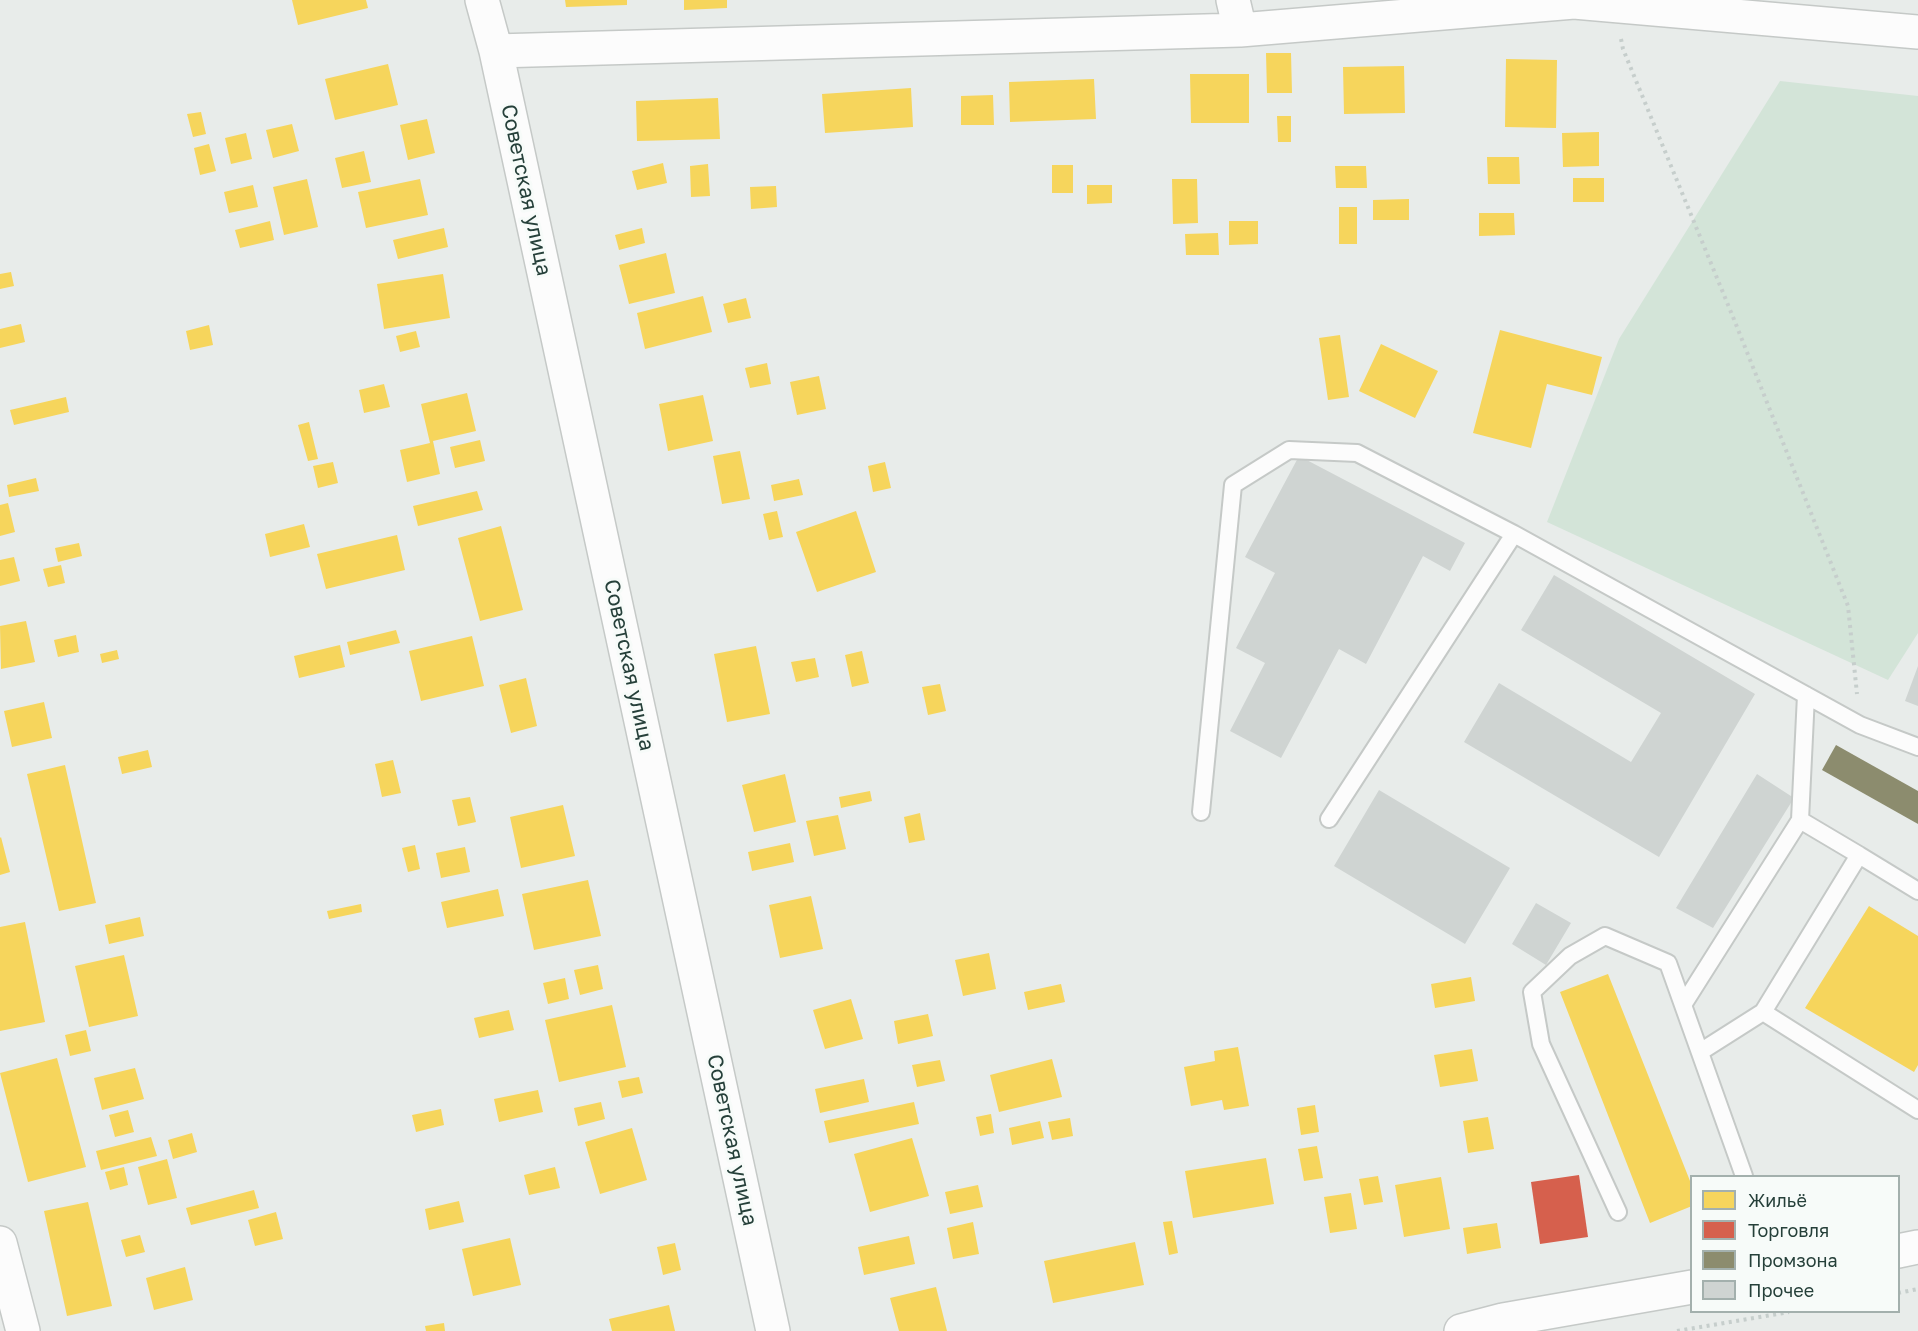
<!DOCTYPE html>
<html>
<head>
<meta charset="utf-8">
<style>
  body { margin:0 }
  #map { position:relative; width:1918px; height:1331px; overflow:hidden; background:#e8ecea; font-family:"Golos Text",sans-serif }
  canvas { display:block }
  .legend { position:absolute; left:1690px; top:1175px; width:210px; height:138px; box-sizing:border-box; background:#f7fbf9; border:2px solid #a3b0ad; margin:0; padding:8px 10px; list-style:none; font-size:18px; color:#26403a }
  .legend li { display:flex; align-items:center; gap:12px; height:30px }
  .legend b { width:30px; border:2px solid #a3b0ad }
</style>
</head>
<body>
<div id="map">
<canvas width="1918" height="1331"></canvas>
<ul class="legend">
<li><b style="height:16px;background:#f6d55c"></b>Жильё</li>
<li><b style="height:16px;background:#d6604d"></b>Торговля</li>
<li><b style="height:16px;background:#8c8c6e"></b>Промзона</li>
<li><b style="height:16px;background:#cfd4d2"></b>Прочее</li>
</ul>
</div>
<script>
const g = document.querySelector('canvas').getContext('2d');
g.lineJoin = 'round';
function fill(path, color) { g.fillStyle = color; g.fill(path, 'evenodd'); }
function strokePath(path, color, width, dash) { g.strokeStyle = color; g.lineWidth = width; g.lineCap = dash ? 'butt' : 'round'; g.setLineDash(dash || []); g.stroke(path); }
function label(font, color, halo, rows, align = 'center') {
  g.font = font + ' "Golos Text",sans-serif'; g.lineWidth = 6; g.setLineDash([]); g.textBaseline = 'middle'; g.strokeStyle = halo; g.fillStyle = color; for (const [text, x, y, turn = 0] of rows) {
    g.save(); g.translate(x, y); g.rotate((+turn || 0) * Math.PI / 180); g.textAlign = isNaN(turn) ? turn : align; if (halo) g.strokeText(text, 0, 0); g.fillText(text, 0, 0); g.restore();
  }
}
fill(new Path2D(`
  M1780 81 1918 96V633L1888 680 1547 522 1619 339Z`), '#d3e4d8');
fill(new Path2D(`
  M292 0H366L368 8 298 25Z
  M565 0H627V5L566 7Z
  M684 0H727V8L684 10Z
  M1266 53H1291L1292 93H1267Z
  M1506 59 1557 60 1556 128 1505 127Z
  M388 64 398 105 335 120 325 79Z
  M1404 66 1405 113 1344 114 1343 67Z
  M1190 74H1249V123H1191Z
  M1094 79 1096 119 1010 122 1009 82Z
  M911 88 913 127 825 133 822 94Z
  M993 95 994 125H961V96Z
  M718 98 720 139 637 141 636 101Z
  M201 112 206 134 193 137 187 114Z
  M1277 116H1291V142H1278Z
  M427 119 435 153 408 160 400 125Z
  M292 124 299 151 273 158 266 130Z
  M1599 132V166L1563 167 1562 133Z
  M246 133 252 159 231 164 225 138Z
  M209 144 216 171 200 175 194 148Z
  M364 151 371 182 342 188 335 158Z
  M1487 157H1519L1520 184H1488Z
  M663 163 667 183 637 190 632 171Z
  M708 164 710 196 691 197 690 166Z
  M1052 165H1073V193H1052Z
  M1335 166H1366L1367 188H1336Z
  M1573 178H1604V202H1573Z
  M307 179 318 227 284 235 273 187Z
  M420 179 428 215 366 228 358 192Z
  M1172 179H1197L1198 223 1173 224Z
  M253 185 258 207 229 213 224 192Z
  M1087 185H1112V203L1087 204Z
  M776 186 777 207 751 209 750 187Z
  M1409 199V220H1373V200Z
  M1339 207H1357V244H1339Z
  M1479 213H1514L1515 235 1479 236Z
  M270 221 274 240 240 248 235 230Z
  M1229 221H1258V244L1229 245Z
  M444 228 448 247 398 259 393 240Z
  M642 228 645 243 619 250 615 235Z
  M1218 233 1219 255H1186L1185 234Z
  M666 253 675 293 629 304 619 265Z
  M11 272 14 286 0 289V274Z
  M443 274 450 318 384 329 377 284Z
  M703 296 712 332 645 349 637 313Z
  M746 298 751 318 728 323 723 304Z
  M21 324 25 342 0 348V329Z
  M209 325 213 345 190 350 186 331Z
  M1500 330 1602 357 1592 395 1547 384 1531 448 1473 433Z
  M416 331 420 347 400 352 396 336Z
  M1340 335 1349 397 1328 400 1319 338Z
  M1381 344 1438 371 1415 418 1359 391Z
  M767 363 771 384 750 388 745 368Z
  M819 376 826 409 797 415 790 382Z
  M384 384 390 407 364 413 359 390Z
  M467 393 476 431 433 441 440 474 407 482 400 450 430 443 421 404Z
  M703 395 713 441 668 451 659 404Z
  M66 397 69 412 14 425 10 410Z
  M309 422 318 459 308 461 298 425Z
  M480 440 485 461 455 468 450 447Z
  M740 451 750 499 722 504 713 456Z
  M333 462 338 483 318 488 313 466Z
  M885 462 891 488 873 492 868 466Z
  M36 478 39 491 9 497 7 485Z
  M799 479 803 495 774 501 771 485Z
  M477 491 483 510 418 526 413 506Z
  M8 503 15 532 0 536V505Z
  M777 511 783 537 769 540 763 514Z
  M856 511 876 572 817 592 796 532Z
  M304 524 310 547 270 557 265 534Z
  M501 526 523 610 480 621 458 538Z
  M397 535 405 570 326 589 317 554Z
  M79 543 82 556 58 562 55 548Z
  M14 557 20 581 0 586V560Z
  M61 565 65 583 48 587 43 569Z
  M26 621 35 662 1 669 0 626Z
  M396 630 400 643 350 655 347 642Z
  M76 635 79 652 58 657 54 640Z
  M472 636 484 686 421 701 409 651Z
  M340 645 345 667 299 678 294 656Z
  M756 646 770 714 727 722 714 654Z
  M117 650 119 659 102 663 100 654Z
  M862 651 869 683 852 687 845 655Z
  M815 658 819 677 796 682 791 662Z
  M526 678 537 726 511 733 499 685Z
  M940 684 946 711 928 715 922 687Z
  M44 702 52 738 12 747 4 711Z
  M148 750 152 767 122 774 118 757Z
  M393 760 401 793 382 797 375 764Z
  M65 765 96 903 59 911 27 774Z
  M785 774 796 822 754 832 742 785Z
  M870 791 872 801 841 808 839 797Z
  M470 797 476 822 458 826 452 800Z
  M563 805 575 856 521 868 510 817Z
  M920 813 925 840 909 843 904 817Z
  M838 815 846 849 814 856 806 821Z
  M1 837 10 872 0 875V838Z
  M790 843 794 862 752 871 748 852Z
  M415 845 420 869 408 872 402 848Z
  M465 847 470 872 441 878 436 853Z
  M588 880 601 936 534 950 522 894Z
  M498 889 504 916 447 928 441 902Z
  M811 896 823 949 780 958 769 905Z
  M361 904 362 912 329 919 327 911Z
  M1869 906 1918 936V1065L1914 1072 1805 1008Z
  M140 917 144 936 109 944 105 925Z
  M25 922 45 1022 0 1031V927Z
  M989 953 996 989 963 996 955 960Z
  M124 955 138 1016 89 1027 75 966Z
  M598 965 603 989 580 995 574 970Z
  M1608 974 1692 1186V1206L1650 1223 1560 992Z
  M1471 977 1475 1001 1435 1008 1431 984Z
  M565 978 569 999 548 1004 543 983Z
  M1061 984 1065 1002 1028 1010 1024 992Z
  M851 999 863 1039 825 1049 813 1010Z
  M612 1005 626 1067 559 1082 545 1020Z
  M509 1010 514 1030 479 1038 474 1018Z
  M928 1014 933 1036 898 1044 894 1021Z
  M86 1030 91 1051 70 1056 65 1035Z
  M1238 1047 1249 1106 1224 1110 1222 1100 1191 1106 1184 1067 1215 1061 1214 1051Z
  M1472 1049 1478 1081 1440 1087 1434 1055Z
  M57 1058 86 1167 28 1182 0 1073Z
  M1052 1059 1062 1097 999 1112 990 1075Z
  M940 1060 945 1081 917 1087 912 1065Z
  M135 1068 144 1099 102 1110 94 1078Z
  M639 1077 643 1093 622 1098 618 1081Z
  M864 1079 869 1102 820 1113 815 1089Z
  M538 1090 543 1112 499 1122 494 1099Z
  M601 1102 605 1119 578 1126 574 1108Z
  M914 1102 919 1124 829 1143 824 1121Z
  M1315 1105 1319 1132 1301 1135 1297 1108Z
  M441 1109 444 1125 416 1132 412 1115Z
  M128 1110 134 1132 115 1137 109 1115Z
  M991 1114 994 1133 980 1136 976 1117Z
  M1488 1117 1494 1149 1468 1153 1463 1121Z
  M1070 1118 1073 1136 1052 1140 1048 1122Z
  M1040 1121 1044 1138 1012 1145 1009 1128Z
  M632 1128 647 1180 600 1194 585 1142Z
  M192 1133 197 1152 173 1159 168 1140Z
  M151 1137 157 1156 101 1170 96 1151Z
  M912 1138 929 1196 870 1212 854 1154Z
  M1317 1146 1323 1178 1304 1181 1298 1149Z
  M1266 1158 1274 1204 1193 1218 1185 1171Z
  M167 1159 177 1198 148 1205 138 1167Z
  M124 1167 128 1185 110 1190 105 1172Z
  M555 1167 560 1188 529 1195 524 1175Z
  M1378 1176 1383 1202 1364 1205 1359 1179Z
  M1441 1177 1450 1229 1404 1237 1395 1185Z
  M978 1185 983 1207 950 1214 945 1192Z
  M254 1190 259 1208 191 1225 186 1208Z
  M1351 1193 1357 1229 1330 1233 1324 1197Z
  M459 1201 464 1222 429 1230 425 1209Z
  M88 1202 112 1306 67 1316 44 1211Z
  M276 1212 283 1239 255 1246 248 1220Z
  M1172 1221 1178 1253 1169 1255 1163 1222Z
  M973 1222 979 1254 953 1259 947 1228Z
  M1497 1223 1501 1248 1467 1254 1463 1228Z
  M140 1235 145 1252 126 1257 121 1240Z
  M909 1236 915 1264 864 1275 858 1247Z
  M510 1238 521 1285 473 1296 462 1249Z
  M1135 1242 1144 1285 1053 1303 1044 1261Z
  M675 1243 681 1270 663 1275 657 1247Z
  M185 1267 193 1300 154 1310 146 1278Z
  M936 1287 947 1331H899L890 1298Z
  M669 1305 675 1331H612L609 1319Z
  M444 1323 445 1331H426L425 1326Z`), '#f6d55c');
fill(new Path2D(`
  M1579 1175 1588 1237 1540 1244 1531 1182Z`), '#d6604d');
fill(new Path2D(`
  M1836 745 1918 791V824L1822 770Z`), '#8c8c6e');
fill(new Path2D(`
  M1299 456 1465 543 1450 571 1423 556 1366 664 1339 649 1281 758 1230 731 1265 663 1236 648 1275 573 1245 557Z
  M1554 575 1755 694 1659 857 1464 742 1499 683 1631 762 1661 713 1521 630Z
  M1918 666V706L1905 701Z
  M1757 774 1794 798 1713 928 1676 908Z
  M1379 790 1510 868 1465 944 1334 866Z
  M1536 903 1571 923 1546 965 1512 944Z`), '#cfd4d2');
const service = new Path2D(`
  M1201 812 1233 485 1289 450 1357 453 1514 534 1860 725 1918 747
  M1329 819 1514 534
  M1800 820 1806 695
  M1683 1005 1800 820 1859 855
  M1763 1012 1918 1110
  M1700 1052 1763 1012 1859 855 1918 891
  M1618 1212 1541 1044 1532 992 1570 956 1605 936 1668 963 1744 1176`);
const minor = new Path2D(`
  M482 0 496 51 773 1331
  M1233 0 1240 30
  M496 51 1240 30 1574 2 1918 32
  M0 1243 23 1331`);
const tertiary = new Path2D(`
  M1898 1251 1918 1247
  M1461 1331 1503 1320 1692 1287`);
strokePath(service, '#c5c9c7', 20);
strokePath(minor, '#c5c9c7', 36);
strokePath(tertiary, '#c5c9c7', 36);
strokePath(new Path2D(`
  M1621 39 1623 49 1733 317 1848 606 1857 694
  M1898 1293 1918 1289
  M1677 1331 1789 1312`), '#c6cecc', 4, [3, 4.5]);
strokePath(service, '#fcfcfc', 16);
strokePath(minor, '#fcfcfc', 33);
strokePath(tertiary, '#fcfcfc', 33);
label('21px', '#26403a', '#f7fbf9', [
  ["Советская улица",526,190,78],
  ["Советская улица",629,665,78],
  ["Советская улица",732,1140,78]
]);
</script>
</body>
</html>
